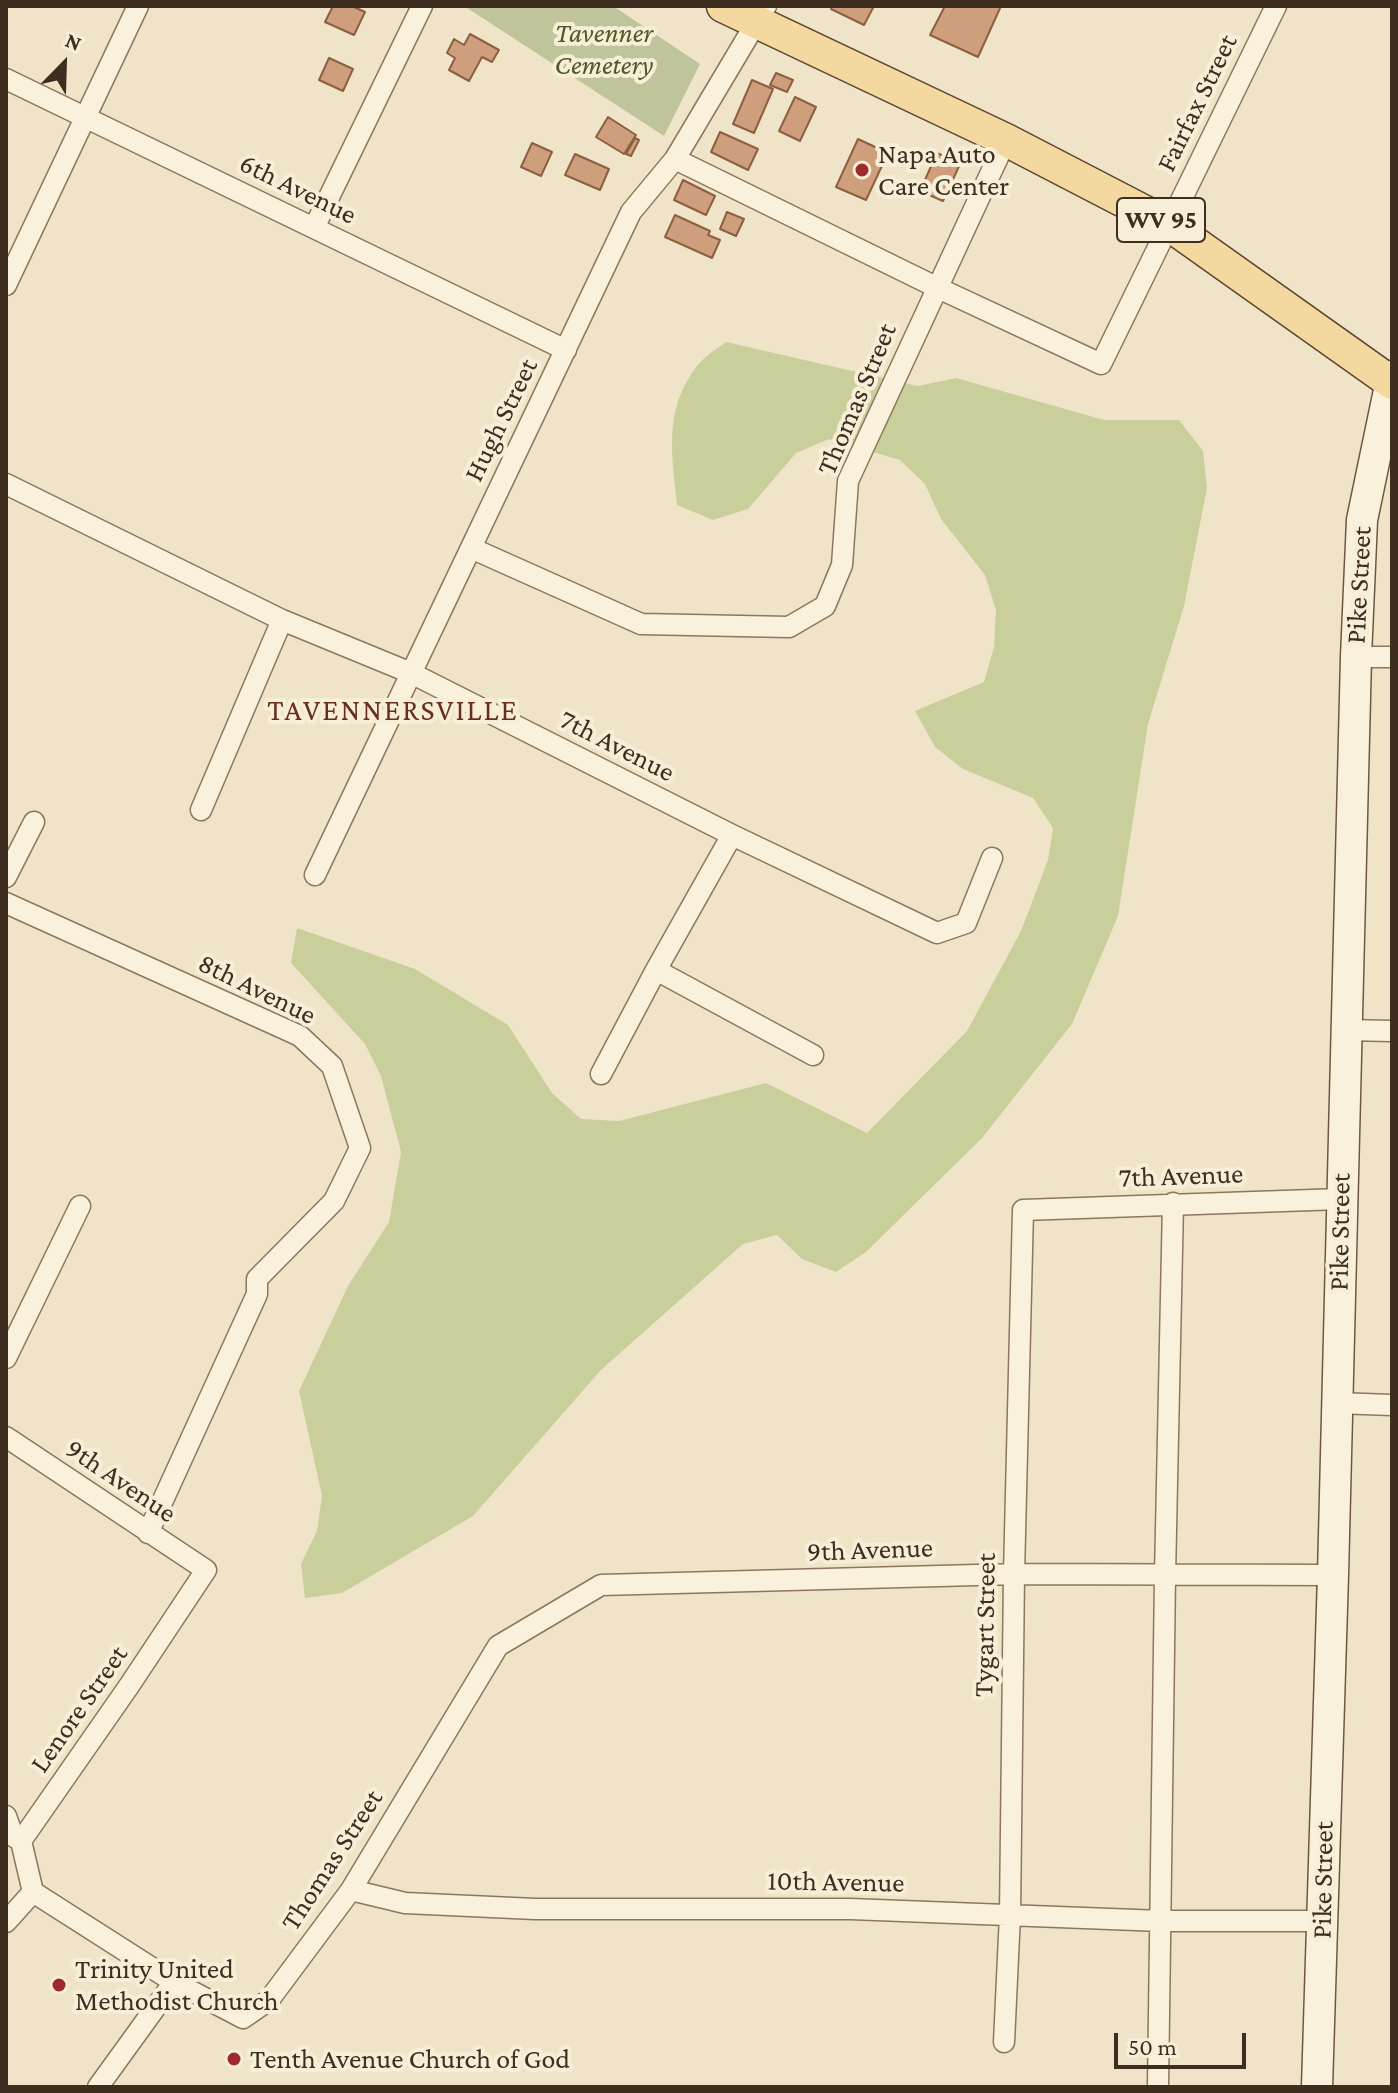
<!DOCTYPE html>
<html>
<head>
<meta charset="utf-8">
<style>
  body { margin:0 }
  #map { position:relative; width:1398px; height:2093px; overflow:hidden; background:#f0e4c8; font-family:"Crimson Pro",serif }
  canvas { display:block }
  .frame { position:absolute; inset:0; border:8px solid #3d2e20; pointer-events:none }
  .north { position:absolute; left:24px; top:24px; width:80px; height:80px; -webkit-text-stroke:6px #f7eed8; paint-order:stroke; rotate:23deg; font-size:22px; font-weight:700; line-height:32px; text-align:center; color:#3d2e20 }
  .north::after { content:''; display:block; margin:auto; width:28px; height:36px; background:#3d2e20; clip-path:polygon(50% 0,100% 100%,50% 72%,0 100%) }
  .scale { position:absolute; left:1114px; top:2033px; width:132px; height:36px; box-sizing:border-box; border:4px solid #3d2e20; border-top:0; padding-left:10px; font-size:24px; line-height:28px; white-space:nowrap; color:#3d2e20; -webkit-text-stroke:6px #f7eed8; paint-order:stroke }
</style>
</head>
<body>
<div id="map">
<canvas width="1398" height="2093"></canvas>
<div class="frame"></div>
<div class="north">N</div>
<div class="scale">50 m</div>
</div>
<script>
const g = document.querySelector('canvas').getContext('2d');
g.lineJoin = 'round';
function fill(path, color) { g.fillStyle = color; g.fill(path, 'evenodd'); }
function strokePath(path, color, width, dash) { g.strokeStyle = color; g.lineWidth = width; g.lineCap = dash ? 'butt' : 'round'; g.setLineDash(dash || []); g.stroke(path); }
function label(font, color, halo, rows, align = 'center') {
  g.font = font + ' "Crimson Pro",serif'; g.lineWidth = 8; g.setLineDash([]); g.textBaseline = 'middle'; g.strokeStyle = halo; g.fillStyle = color; for (const [text, x, y, turn = 0] of rows) {
    g.save(); g.translate(x, y); g.rotate((+turn || 0) * Math.PI / 180); g.textAlign = isNaN(turn) ? turn : align; if (halo) g.strokeText(text, 0, 0); g.fillText(text, 0, 0); g.restore();
  }
}
fill(new Path2D(`
  M726 342 918 386 956 378 1104 420H1179L1203 451 1207 488 1184 606 1148 724 1118 916 1072 1024 982 1138 866 1252 836 1272 802 1259 777 1235 743 1244 601 1370 473 1516 342 1593 305 1598 301 1564 317 1531 322 1496 299 1391 348 1286 389 1222 401 1152 381 1076 365 1044 291 963 297 928 415 969 508 1025 552 1093 581 1119 619 1121 766 1083 867 1133 967 1031 1021 931 1048 860 1053 828 1033 798 963 769 935 747 915 711 984 682 994 647 996 610 985 575 941 519 925 484 900 460 829 439 796 453 748 509 713 520 677 505C672 454 663 410 697 366 704 357 716 349 726 342Z`), '#c9cf9b');
fill(new Path2D(`
  M464 6H613L700 64 664 136Z`), '#bfc49a');
const building = new Path2D(`
  M333 6H352L365 12 354 35 325 22Z
  M832 6H874L864 25 831 9Z
  M945 6H1001L978 57 930 35Z
  M470 34 499 50 492 62 482 57 469 81 449 70 455 58 447 53 454 39 464 45Z
  M329 58 353 69 343 91 319 80Z
  M776 73 793 80 787 92 770 85Z
  M752 80 773 89 754 133 733 124Z
  M795 97 816 107 800 141 779 131Z
  M608 117 636 135 624 154 596 137Z
  M720 132 758 149 748 170 711 152Z
  M635 138 639 140 631 156 626 154Z
  M858 139 888 153 866 200 836 187Z
  M532 143 552 152 541 176 521 167Z
  M937 153 960 164 943 201 920 191Z
  M575 154 609 169 600 190 565 175Z
  M683 180 715 196 706 215 674 200Z
  M727 212 744 219 736 236 720 229Z
  M675 215 710 231 708 235 720 240 712 258 665 237Z`);
fill(building, '#cf9f7d');
strokePath(building, '#8d5f41', 2);
const minor = new Path2D(`
  M6 79 566 350
  M675 159 936 287 1101 364 1276 6
  M314 228 422 6
  M6 285 138 6
  M6 484 282 620 411 673 732 835 937 933 966 923 992 858
  M471 548 641 624 789 627 825 606 842 565 848 481 1006 140
  M1356 657H1392
  M201 810 282 620
  M315 875 631 212 675 159 766 6
  M6 877 34 822
  M6 903 300 1036 332 1066 360 1148 334 1201 257 1279V1294L148 1533
  M656 970 813 1055
  M1345 1030 1392 1031
  M601 1074 656 970 732 835
  M6 1358 80 1206
  M1336 1403 1392 1405
  M6 1437 206 1570 129 1686 21 1841 33 1892
  M6 1816 13 1836 21 1841
  M351 1890 405 1903 535 1909H850L1162 1921H1323
  M33 1892 174 1982 243 2018 269 2000 351 1890 498 1646 601 1585 1014 1574 1333 1575
  M6 1922 33 1892
  M1004 2042 1010 1915 1014 1574 1023 1210 1341 1199
  M98 2087 174 1982
  M1158 2087 1165 1576 1173 1203`);
const secondary = new Path2D(`
  M1317 2087 1333 1575 1356 657 1362 520 1392 376`);
const primary = new Path2D(`
  M723 6 1006 140 1168 224 1392 383`);
strokePath(minor, '#8d765c', 23);
strokePath(secondary, '#6f573f', 33);
strokePath(primary, '#5b4430', 35);
strokePath(minor, '#faf1dc', 20);
strokePath(secondary, '#faf1dc', 30);
strokePath(primary, '#f3d9a0', 32);
for (const [x, y, r, color] of [
  [862,170,8,"#9e2a2b"],
  [59,1985,8,"#9e2a2b"],
  [234,2059,8,"#9e2a2b"]
]) { const dot = new Path2D(); dot.arc(x, y, r, 0, 2 * Math.PI); g.fillStyle = color; g.fill(dot); strokePath(dot, '#f7eed8', 3); }
for (const [x, y, w] of [
  [1161,220,88]
]) { const box = new Path2D(); box.roundRect(x - w / 2, y - 22, w, 44, 6); g.fillStyle = '#f7eed8'; g.fill(box); strokePath(box, '#3d2e20', 2); }
label('bold 26px', '#3d2e20', null, [
  ["WV 95",1161,220]
]);
label('italic 28px', '#4d5a26', '#f7eed8', [
  ["Tavenner",604,33],
  ["Cemetery",604,65]
]);
label('28px', '#3d2e20', '#f7eed8', [
  ["Fairfax Street",1197,103,-64],
  ["6th Avenue",298,189,26],
  ["Thomas Street",857,399,-67],
  ["Hugh Street",501,420,-64],
  ["Pike Street",1359,585,-87],
  ["7th Avenue",617,746,27],
  ["8th Avenue",257,989,26],
  ["7th Avenue",1181,1176,-2],
  ["Pike Street",1340,1232,-89],
  ["9th Avenue",121,1481,34],
  ["9th Avenue",870,1550,-2],
  ["Tygart Street",985,1625,-89],
  ["Lenore Street",79,1709,-55],
  ["Thomas Street",332,1860,-57],
  ["Pike Street",1323,1880,-89],
  ["10th Avenue",836,1882,1]
]);
label('28px', '#3d2e20', '#f7eed8', [
  ["Napa Auto",878,154],
  ["Care Center",878,186],
  ["Trinity United",75,1969],
  ["Methodist Church",75,2001],
  ["Tenth Avenue Church of God",250,2059]
], 'left');
g.letterSpacing = '2px';
label('30px', '#6b2e1e', '#f7eed8', [
  ["TAVENNERSVILLE",393,711]
]);
g.letterSpacing = '0px';
</script>
</body>
</html>
